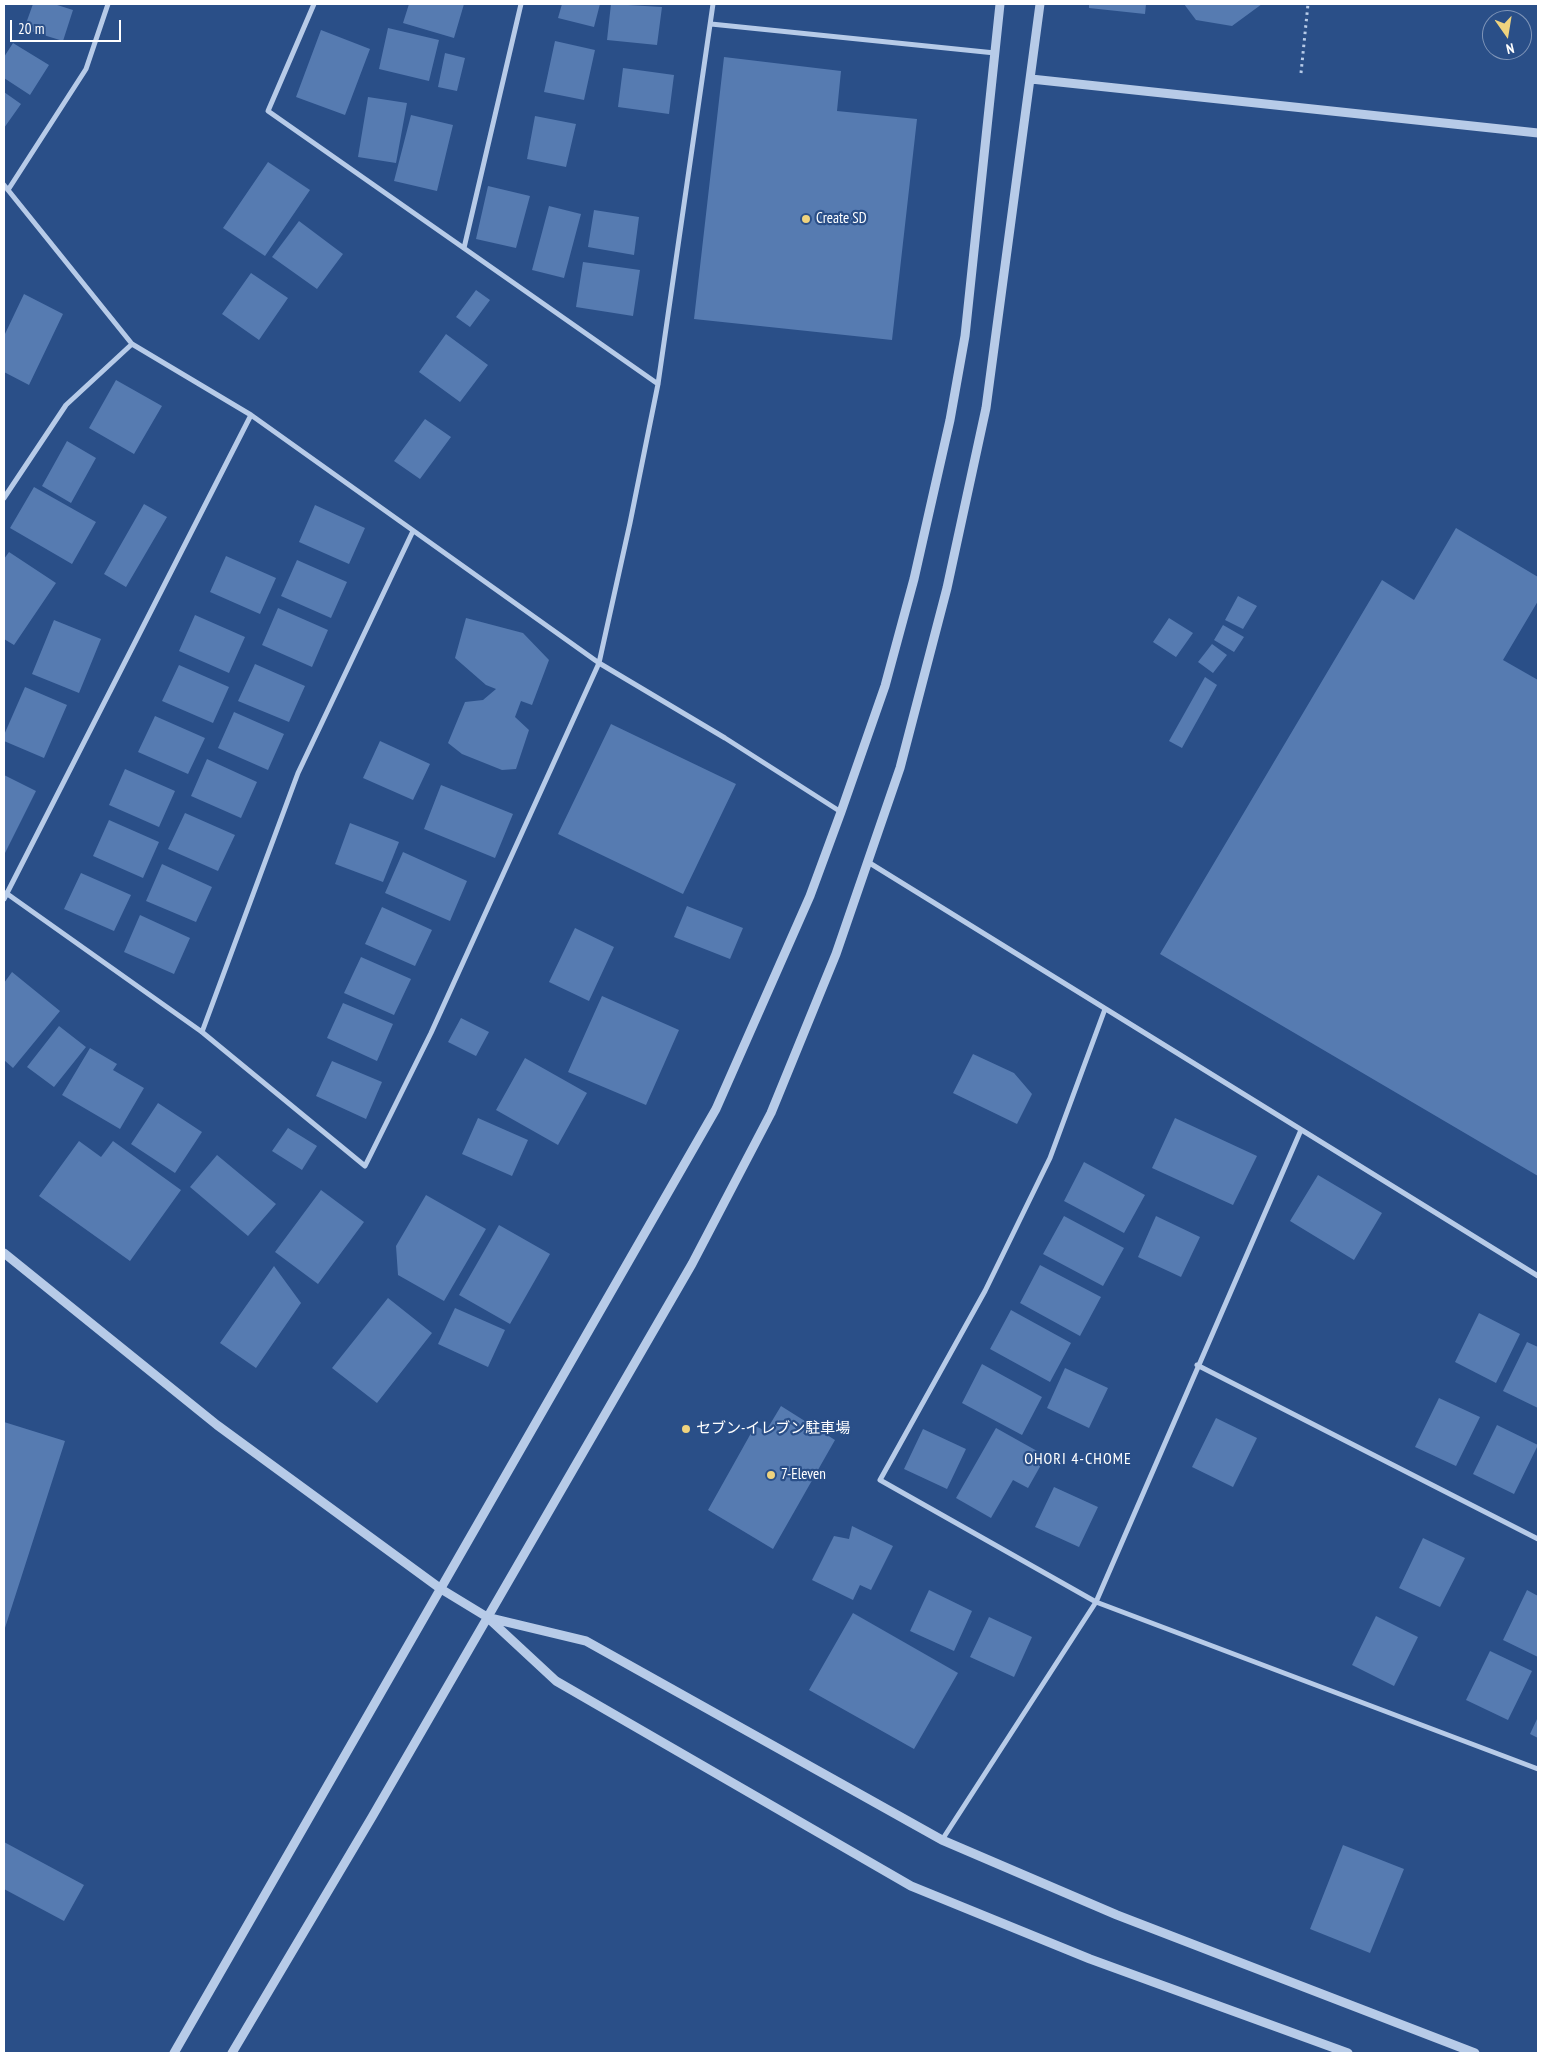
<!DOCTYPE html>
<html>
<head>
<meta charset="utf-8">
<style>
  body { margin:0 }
  #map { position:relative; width:1542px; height:2057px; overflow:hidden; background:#2a4f88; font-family:"PT Sans Narrow",sans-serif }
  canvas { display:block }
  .frame { position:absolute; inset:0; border:5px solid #fff; pointer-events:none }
  .north { position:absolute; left:1482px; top:10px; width:50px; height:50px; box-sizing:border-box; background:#2a4f88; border:1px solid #7f95b8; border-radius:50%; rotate:167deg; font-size:14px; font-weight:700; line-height:20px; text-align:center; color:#fff }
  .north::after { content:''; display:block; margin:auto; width:18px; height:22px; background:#efd37e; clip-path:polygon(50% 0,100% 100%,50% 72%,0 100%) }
  .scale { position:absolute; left:10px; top:20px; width:111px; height:22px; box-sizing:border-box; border:2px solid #fff; border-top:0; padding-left:6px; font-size:15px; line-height:18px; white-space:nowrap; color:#fff; -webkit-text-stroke:4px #2a4f88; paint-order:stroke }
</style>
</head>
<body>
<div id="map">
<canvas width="1542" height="2057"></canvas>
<div class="frame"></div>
<div class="north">N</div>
<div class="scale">20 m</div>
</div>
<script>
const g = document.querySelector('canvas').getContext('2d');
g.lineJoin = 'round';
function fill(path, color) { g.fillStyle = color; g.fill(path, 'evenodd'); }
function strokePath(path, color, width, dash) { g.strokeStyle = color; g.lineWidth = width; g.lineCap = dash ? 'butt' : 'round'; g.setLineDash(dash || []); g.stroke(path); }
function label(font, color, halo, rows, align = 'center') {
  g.font = font + ' "PT Sans Narrow","Noto Sans JP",sans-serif'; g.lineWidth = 4.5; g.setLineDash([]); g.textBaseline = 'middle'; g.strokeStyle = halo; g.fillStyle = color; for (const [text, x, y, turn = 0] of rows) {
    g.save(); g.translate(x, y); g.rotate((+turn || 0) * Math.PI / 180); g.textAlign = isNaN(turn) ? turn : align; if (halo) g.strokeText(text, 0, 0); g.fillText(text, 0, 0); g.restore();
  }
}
fill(new Path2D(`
  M33 4H54L73 10 63 41 24 29Z
  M409 4H464L454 38 403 23Z
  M562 4H600L594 27 558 18Z
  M611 4 662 7 657 45 607 40Z
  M1089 4H1146L1145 14 1089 8Z
  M1184 4H1262L1232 26 1196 20Z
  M388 28 439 40 429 81 379 69Z
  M321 30 370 49 345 115 296 97Z
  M555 41 595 50 584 100 544 92Z
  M13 43 49 65 30 95 4 78V57Z
  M445 53 465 58 457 91 438 87Z
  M724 57 841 71 837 111 917 119 892 340 694 319Z
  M623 68 674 75 669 114 618 107Z
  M4 92 21 104 4 128Z
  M368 97 407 103 396 163 358 157Z
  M411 115 453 125 437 191 394 181Z
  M535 116 576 124 566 167 527 159Z
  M268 162 310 190 265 256 223 228Z
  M488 186 530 196 516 248 476 239Z
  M549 206 581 214 564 278 532 270Z
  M594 210 639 217 634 255 588 247Z
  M299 221 343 254 317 289 272 257Z
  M583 262 640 270 633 316 576 307Z
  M251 273 288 298 259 340 222 314Z
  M476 290 490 300 470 327 456 317Z
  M24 294 63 314 29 385 4 372V336Z
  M446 334 488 365 460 402 419 372Z
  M116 380 162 406 134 454 89 428Z
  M425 419 451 437 420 479 394 461Z
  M67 441 96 458 71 503 42 486Z
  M34 487 96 522 72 564 10 528Z
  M144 504 167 517 126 587 104 574Z
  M315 505 365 528 349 564 299 542Z
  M1456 528 1538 577V601L1503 660 1538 680V1176L1160 954 1382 580 1414 600Z
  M9 552 56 583 14 645 4 639V559Z
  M226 556 276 578 260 614 210 592Z
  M297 560 347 582 331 618 281 596Z
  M1238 596 1257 606 1243 629 1225 620Z
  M278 608 328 630 312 667 262 645Z
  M195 615 245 637 229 673 179 651Z
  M466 618 523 633 549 660 532 705 521 701 515 717 529 730 516 769 502 770 462 754 448 743 465 702 483 700 496 689 486 685 455 658Z
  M1169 618 1193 633 1176 657 1153 642Z
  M54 620 101 639 79 693 32 674Z
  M1223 625 1244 637 1234 652 1214 640Z
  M1212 644 1227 655 1213 673 1198 662Z
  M255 664 305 686 289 722 238 701Z
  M179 665 229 687 213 723 162 701Z
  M1205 677 1217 685 1182 748 1169 741Z
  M25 687 67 705 44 758 4 741V735Z
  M234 712 284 734 268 770 218 748Z
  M155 716 205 738 188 774 138 752Z
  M611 724 736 784 683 894 558 834Z
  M380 741 430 764 413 800 363 778Z
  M207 759 257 782 241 818 191 796Z
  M125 769 175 791 159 827 109 805Z
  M4 775 36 791 4 855Z
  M441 785 513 814 495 858 424 829Z
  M185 813 235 835 218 871 168 849Z
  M109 820 159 842 143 878 93 856Z
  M350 823 399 842 383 882 335 864Z
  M403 852 467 881 450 921 385 893Z
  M162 864 212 887 196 922 146 901Z
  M81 873 131 895 114 931 64 909Z
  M687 906 743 928 730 959 674 937Z
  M382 907 432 930 415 966 365 944Z
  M140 915 190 938 174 974 124 952Z
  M575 928 614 947 589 1001 549 982Z
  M361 957 411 979 394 1015 344 993Z
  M12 972 60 1011 13 1068 4 1060V983Z
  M602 996 679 1030 646 1105 568 1072Z
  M343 1003 393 1024 377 1061 327 1038Z
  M461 1018 489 1032 476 1056 448 1042Z
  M59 1026 86 1047 54 1087 27 1067Z
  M90 1048 117 1064 113 1070 144 1088 120 1129 62 1095Z
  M973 1054 1014 1073 1032 1094 1017 1124 953 1093Z
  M525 1058 587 1093 558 1145 496 1110Z
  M332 1061 382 1082 366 1119 316 1096Z
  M158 1103 202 1132 175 1173 131 1144Z
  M478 1118 528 1140 512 1176 462 1154Z
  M1175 1118 1257 1156 1233 1205 1152 1168Z
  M288 1128 317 1146 302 1170 272 1151Z
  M79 1141 101 1157 113 1141 181 1190 130 1261 39 1196Z
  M217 1155 276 1204 248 1236 190 1187Z
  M1084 1162 1145 1195 1124 1233 1064 1201Z
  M1318 1175 1382 1213 1354 1260 1290 1221Z
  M321 1190 364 1222 318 1284 275 1252Z
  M426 1195 486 1229 444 1301 398 1275 396 1246Z
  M1064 1216 1124 1248 1103 1286 1043 1254Z
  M1156 1216 1200 1237 1181 1277 1138 1257Z
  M499 1225 550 1254 510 1324 459 1295Z
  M1040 1265 1101 1297 1080 1336 1020 1303Z
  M274 1266 301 1303 256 1368 220 1343Z
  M388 1298 432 1333 377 1403 332 1368Z
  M455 1308 505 1330 488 1367 438 1344Z
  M1011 1310 1071 1343 1050 1382 990 1349Z
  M1479 1313 1520 1334 1496 1383 1455 1362Z
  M1527 1342 1538 1347V1408L1503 1391Z
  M982 1364 1042 1397 1022 1435 962 1403Z
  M1065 1368 1108 1388 1089 1428 1047 1408Z
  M1439 1398 1480 1417 1456 1466 1415 1447Z
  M781 1406 835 1440 773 1549 708 1510 755 1426 766 1431Z
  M1216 1418 1257 1438 1233 1487 1192 1467Z
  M4 1422 65 1441 4 1631Z
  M1497 1425 1538 1445 1514 1494 1473 1474Z
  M996 1428 1046 1456 1028 1488 1013 1480 991 1518 956 1498Z
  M923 1429 966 1449 947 1489 904 1469Z
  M1054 1487 1098 1507 1079 1547 1035 1527Z
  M852 1526 893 1546 871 1590 860 1585 853 1600 812 1580 834 1536 849 1539Z
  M1423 1538 1465 1558 1440 1607 1399 1588Z
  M929 1590 972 1611 954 1651 910 1631Z
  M1527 1590 1538 1596V1657L1503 1640Z
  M853 1613 958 1673 914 1749 809 1690Z
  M1376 1616 1418 1637 1394 1686 1352 1665Z
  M989 1617 1032 1637 1014 1677 970 1657Z
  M1490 1651 1532 1671 1508 1720 1466 1700Z
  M1538 1717V1738L1530 1734Z
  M4 1842 84 1885 64 1921 4 1889Z
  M1343 1845 1404 1869 1370 1953 1310 1929Z`), '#567bb1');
strokePath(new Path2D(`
  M1301 73 1308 4`), '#b7cbe8', 3, [2.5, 4]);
strokePath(new Path2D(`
  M314 4 268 111 658 384
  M711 24 995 53
  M4 185 132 344 251 415 599 663 725 738 841 812
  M8 190 86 69 108 4
  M464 248 521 4
  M4 498 66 405 132 344
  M868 862 1538 1276
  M6 893 202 1032 365 1166 431 1033 599 663 630 523 658 384 713 4
  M4 899 251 415
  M1105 1009 1050 1158 985 1291 880 1480 1096 1602 1538 1769
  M202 1032 298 773 413 531
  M1197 1365 1538 1539
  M942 1840 1096 1602 1301 1130`), '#b7cbe8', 5);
strokePath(new Path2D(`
  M1031 79 1538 133
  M4 1253 217 1425 441 1589 487 1617 556 1681 911 1886 1090 1959 1348 2053
  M490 1618 586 1641 942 1840 1117 1915 1475 2053
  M174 2053 716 1109 810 896 841 812 885 686 914 579 950 420 965 336 1000 4
  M232 2053 372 1817 692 1264 771 1113 836 954 900 768 947 588 986 408 1040 4`), '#b7cbe8', 9);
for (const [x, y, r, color] of [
  [806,219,5,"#efd37e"],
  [686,1429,5,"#efd37e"],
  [771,1475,5,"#efd37e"]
]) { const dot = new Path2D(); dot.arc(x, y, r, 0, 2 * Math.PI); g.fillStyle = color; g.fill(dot); strokePath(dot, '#2a4f88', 2); }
label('15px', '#fff', '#2a4f88', [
  ["Create SD",816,219],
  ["セブン-イレブン駐車場",696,1429],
  ["7-Eleven",781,1475]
], 'left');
g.letterSpacing = '1px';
label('16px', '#fff', '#2a4f88', [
  ["OHORI 4-CHOME",1078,1459]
]);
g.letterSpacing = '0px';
</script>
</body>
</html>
